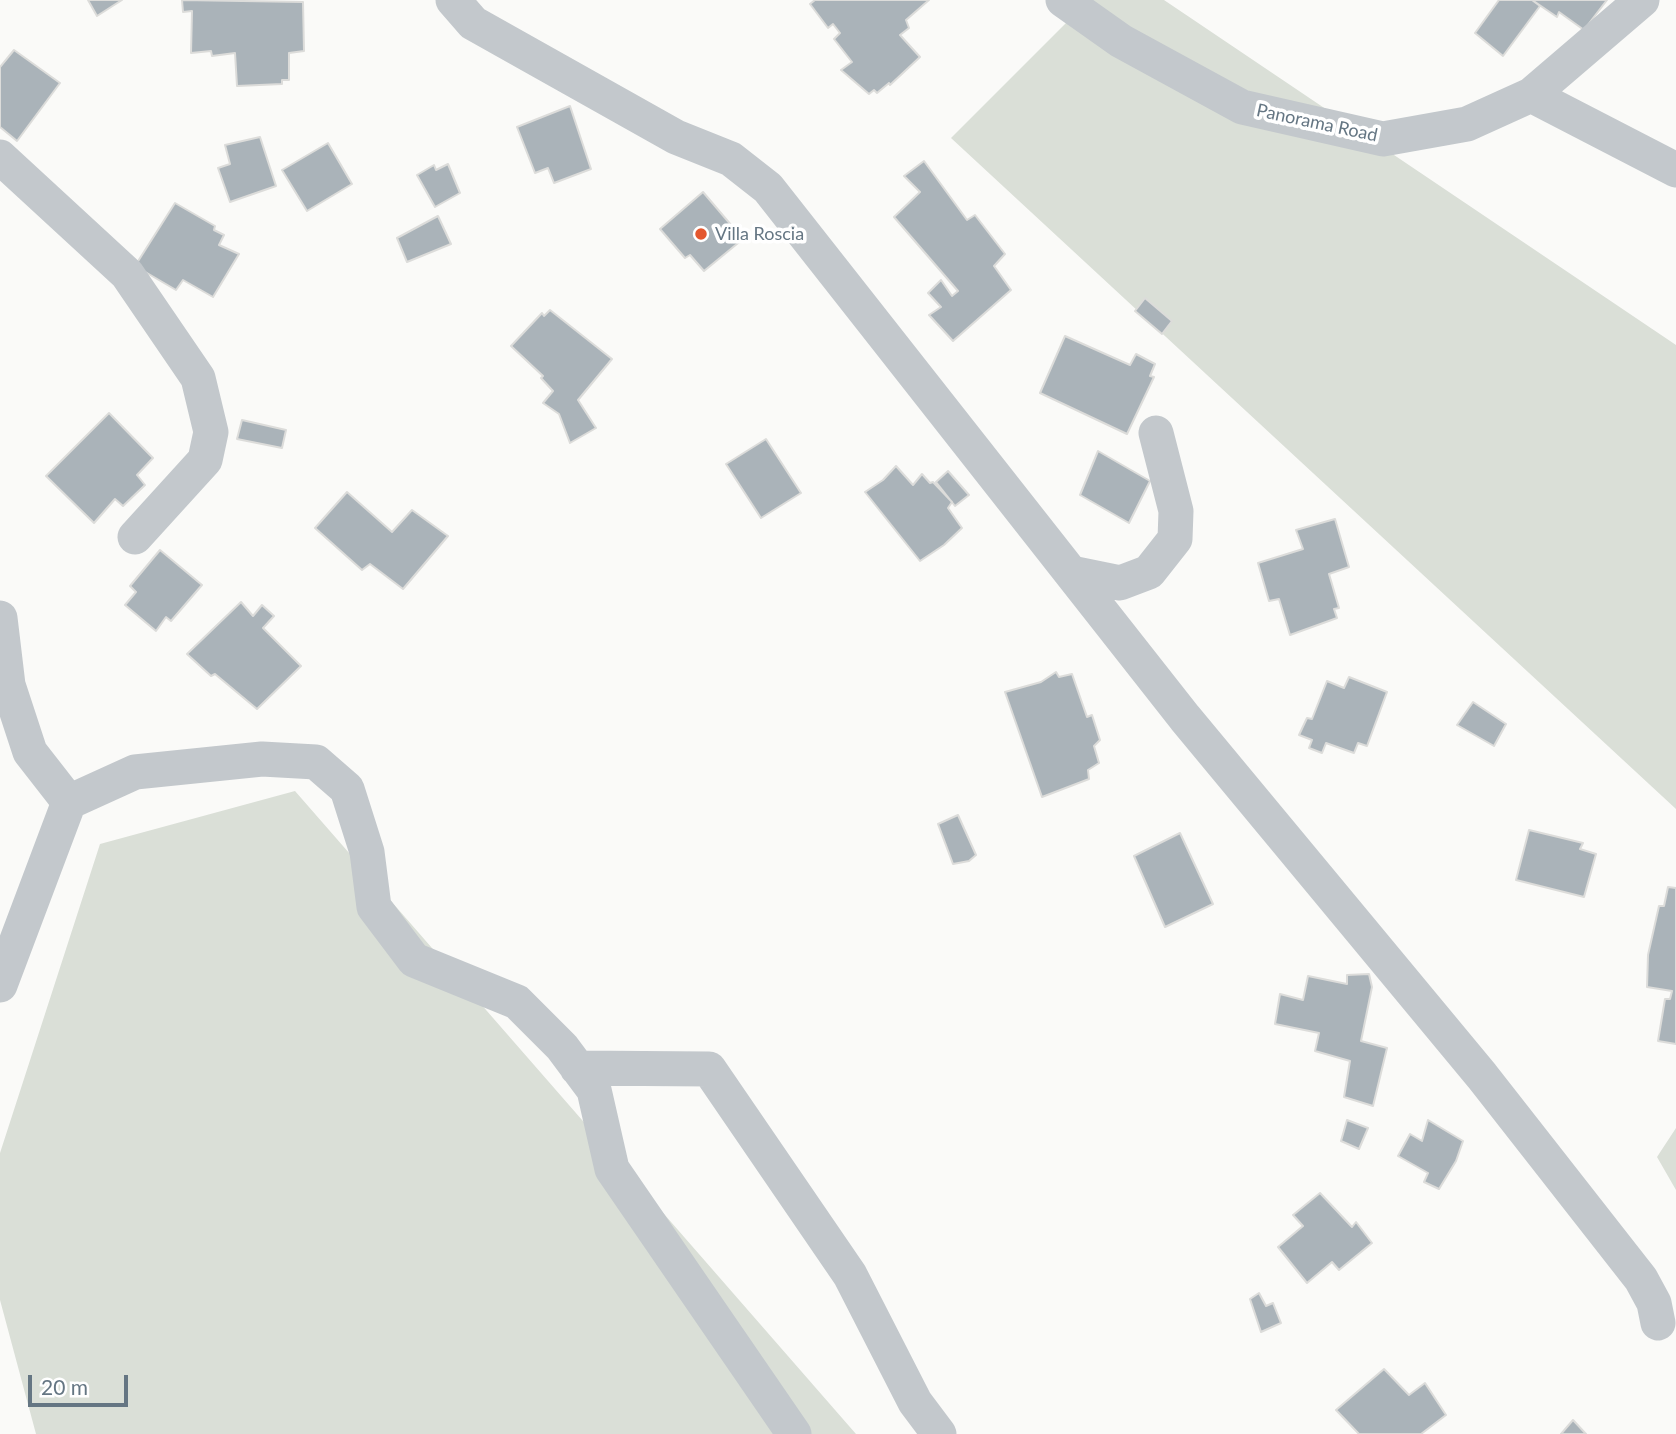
<!DOCTYPE html>
<html>
<head>
<meta charset="utf-8">
<style>
  body { margin:0 }
  #map { position:relative; width:1676px; height:1434px; overflow:hidden; background:#fafaf8; font-family:Lato,sans-serif }
  canvas { display:block }
  .scale { position:absolute; left:28px; top:1375px; width:100px; height:32px; box-sizing:border-box; border:4px solid #657683; border-top:0; padding-left:9px; font-size:21px; line-height:24px; white-space:nowrap; color:#657683; -webkit-text-stroke:5px #fff; paint-order:stroke }
</style>
</head>
<body>
<div id="map">
<canvas width="1676" height="1434"></canvas>
<div class="scale">20 m</div>
</div>
<script>
const g = document.querySelector('canvas').getContext('2d');
g.lineJoin = 'round';
function fill(path, color) { g.fillStyle = color; g.fill(path, 'evenodd'); }
function strokePath(path, color, width, dash) { g.strokeStyle = color; g.lineWidth = width; g.lineCap = dash ? 'butt' : 'round'; g.setLineDash(dash || []); g.stroke(path); }
function label(font, color, halo, rows, align = 'center') {
  g.font = font + ' Lato,sans-serif'; g.lineWidth = 7; g.setLineDash([]); g.textBaseline = 'middle'; g.strokeStyle = halo; g.fillStyle = color; for (const [text, x, y, turn = 0] of rows) {
    g.save(); g.translate(x, y); g.rotate((+turn || 0) * Math.PI / 180); g.textAlign = isNaN(turn) ? turn : align; if (halo) g.strokeText(text, 0, 0); g.fillText(text, 0, 0); g.restore();
  }
}
fill(new Path2D(`
  M1089 0H1164L1676 345V809L951 138Z
  M295 791 856 1434H36L0 1300V1153L100 844Z
  M1676 1128V1190L1657 1157Z`), '#dadfd7');
const building = new Path2D(`
  M88 0H122L97 16Z
  M182 0 303 2 304 51 289 53V80H282V84L237 86 235 53 212 56 211 51 191 53 192 11 183 12Z
  M815 0H929L906 20 909 28 900 35 920 57 890 85 889 83 877 93 874 90 869 94 841 70 852 62 834 39 840 33 833 24 828 28 810 4Z
  M1499 0H1532L1540 6 1503 56 1475 33Z
  M1532 0H1607L1584 30 1559 12 1557 17Z
  M14 50 60 83 17 141 0 127V67Z
  M570 106 591 169 554 183 548 168 535 173 517 127Z
  M260 137 276 186 230 202 218 168 230 164 225 145Z
  M328 143 352 184 307 211 282 170Z
  M924 161 967 220 975 215 1005 254 994 266 1011 290 953 341 929 315 941 307 928 293 941 280 952 296 958 291 894 217 920 192 904 176Z
  M448 164 460 193 435 207 417 175 434 165 436 170Z
  M703 192 743 239 704 271 690 255 685 258 660 229Z
  M175 203 215 226 214 230 224 235 219 245 239 254 213 297 183 280 176 290 135 266Z
  M438 216 451 244 407 262 397 238Z
  M1145 298 1172 321 1162 334 1135 311Z
  M550 310 612 359 578 400 596 428 570 443 559 414 543 403 553 391 541 378 543 376 511 346 542 313 544 316Z
  M1065 336 1130 365 1136 354 1155 364 1150 376 1154 377 1127 434 1040 393Z
  M109 413 153 458 137 475 145 485 123 506 115 499 94 523 46 476Z
  M242 420 286 430 282 448 237 439Z
  M766 439 801 493 761 518 726 464Z
  M1098 451 1150 481 1129 523 1080 495Z
  M896 466 913 485 922 474 930 483 933 482 952 502 948 508 962 528 944 545 920 561 865 492 883 480Z
  M948 471 969 495 955 506 936 482Z
  M347 492 392 532 412 510 448 536 403 589 370 564 362 570 315 528Z
  M1335 519 1349 567 1329 574 1339 608 1334 609 1337 618 1290 635 1279 599 1269 601 1258 563 1303 549 1296 530Z
  M160 550 202 585 171 621 166 617 156 631 125 605 136 592 130 586Z
  M241 602 253 616 262 605 274 616 263 628 301 666 257 709 215 674 211 676 187 654Z
  M1056 672 1059 677 1072 674 1087 717 1092 715 1100 740 1094 746 1099 763 1088 770 1089 779 1042 797 1005 692 1041 682Z
  M1349 677 1387 692 1367 746 1358 743 1354 753 1326 743 1322 753 1309 748 1312 740 1299 735 1307 718 1312 719 1327 681 1344 688Z
  M1473 702 1506 724 1494 746 1457 725Z
  M958 815 976 855 969 861 953 864 938 824Z
  M1529 830 1583 843 1580 849 1596 854 1584 897 1516 880Z
  M1180 833 1213 904 1165 927 1134 856Z
  M1668 887 1676 888V1044L1658 1041 1665 999H1670L1672 991 1647 987 1648 955 1659 906H1664Z
  M1369 974 1372 987 1361 1041 1387 1048 1373 1106 1344 1097 1350 1061 1315 1051 1319 1033 1275 1024 1280 994 1303 1000 1308 976 1347 984V975Z
  M1347 1120 1368 1128 1359 1149 1341 1141Z
  M1428 1120 1463 1141 1456 1161 1439 1189 1424 1182 1428 1173 1398 1156 1410 1134 1422 1141Z
  M1320 1193 1352 1227 1356 1222 1372 1243 1339 1270 1332 1262 1307 1283 1278 1247 1303 1226 1293 1215Z
  M1259 1293 1266 1306 1273 1303 1281 1323 1261 1332 1250 1299Z
  M1384 1369 1409 1395 1425 1383 1446 1415 1421 1434H1359L1336 1410Z
  M1573 1420 1586 1434H1561Z`);
fill(building, '#aab3b9');
strokePath(building, '#dcdcda', 2);
strokePath(new Path2D(`
  M453 0 473 23 676 137 731 159 768 188 1185 718 1482 1076 1641 1279 1654 1303 1658 1323
  M1063 0 1121 41 1242 107 1383 139 1467 124 1531 95 1642 0
  M1531 95 1676 170
  M0 157 127 274 198 378 211 432 205 460 135 537
  M1071 573 1120 583 1149 572 1175 539 1176 511 1156 433
  M0 618 8 685 30 752 69 802 0 985
  M69 802 135 772 262 759 316 762 347 789 367 852 374 907 414 960 517 1002 562 1047 594 1090 612 1169 794 1434
  M577 1068 709 1069 850 1275 915 1402 939 1434`), '#c3c8cc', 35);
for (const [x, y, r, color] of [
  [701,234,7,"#e4572e"]
]) { const dot = new Path2D(); dot.arc(x, y, r, 0, 2 * Math.PI); g.fillStyle = color; g.fill(dot); strokePath(dot, '#fff', 2.5); }
label('18px', '#657683', '#fff', [
  ["Panorama Road",1317,123,12]
]);
label('18px', '#657683', '#fff', [
  ["Villa Roscia",715,234]
], 'left');
</script>
</body>
</html>
